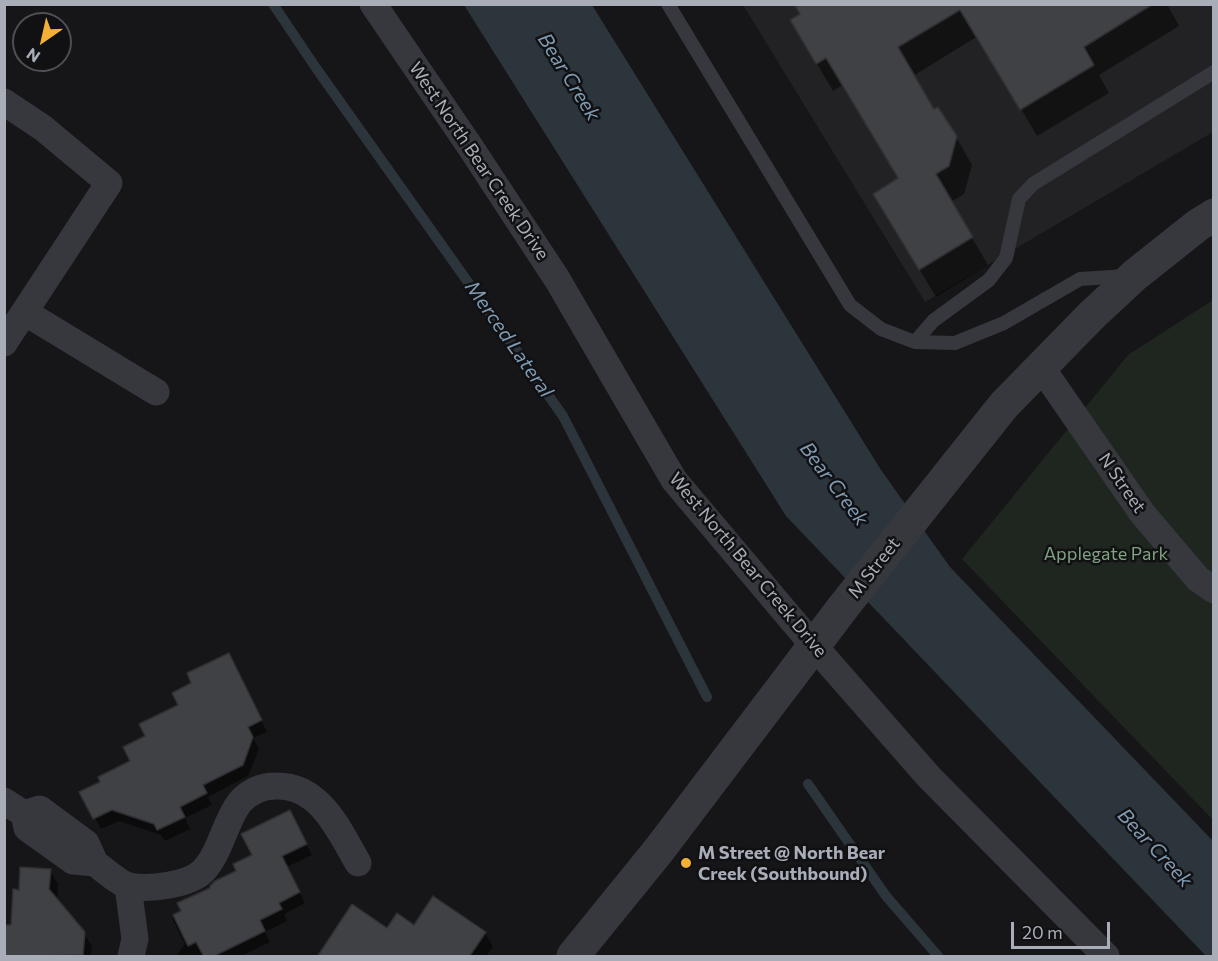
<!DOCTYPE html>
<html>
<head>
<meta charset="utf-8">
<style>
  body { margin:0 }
  #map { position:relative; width:1218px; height:961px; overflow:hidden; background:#161618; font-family:Commissioner,sans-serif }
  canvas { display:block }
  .frame { position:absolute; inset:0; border:6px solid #a8adb8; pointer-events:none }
  .north { position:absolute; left:12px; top:12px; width:60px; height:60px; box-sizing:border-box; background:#111113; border:2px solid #4d4f55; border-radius:50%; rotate:214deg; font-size:16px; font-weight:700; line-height:24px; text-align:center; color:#a8adb8 }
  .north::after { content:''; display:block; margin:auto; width:21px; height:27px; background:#f2b134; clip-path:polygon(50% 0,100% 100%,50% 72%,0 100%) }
  .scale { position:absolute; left:1011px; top:922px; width:99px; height:27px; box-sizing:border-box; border:3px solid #a8adb8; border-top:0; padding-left:8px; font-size:18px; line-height:21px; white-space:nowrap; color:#a8adb8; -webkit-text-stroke:4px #111113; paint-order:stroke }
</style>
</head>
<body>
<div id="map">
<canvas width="1218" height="961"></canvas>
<div class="frame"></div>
<div class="north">N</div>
<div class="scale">20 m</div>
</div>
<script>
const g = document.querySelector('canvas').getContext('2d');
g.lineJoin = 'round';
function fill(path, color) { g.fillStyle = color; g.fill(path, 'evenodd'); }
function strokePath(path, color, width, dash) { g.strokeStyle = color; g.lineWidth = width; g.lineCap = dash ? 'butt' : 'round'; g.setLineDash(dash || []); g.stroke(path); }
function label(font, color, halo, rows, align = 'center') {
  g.font = font + ' Commissioner,sans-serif'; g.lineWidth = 5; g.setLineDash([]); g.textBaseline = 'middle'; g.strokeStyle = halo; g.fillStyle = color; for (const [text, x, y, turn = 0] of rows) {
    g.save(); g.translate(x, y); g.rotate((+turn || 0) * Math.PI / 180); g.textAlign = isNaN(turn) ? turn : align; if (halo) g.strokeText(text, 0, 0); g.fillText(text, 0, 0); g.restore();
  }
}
fill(new Path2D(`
  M743 5H1213V132L925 302Z`), '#222225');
fill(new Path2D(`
  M1213 300V820L962 559 1128 355Z`), '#1e261f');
fill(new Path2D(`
  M464 5H592L881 470 950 567 1213 841V956H1206L786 516Z`), '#2c353c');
fill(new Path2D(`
  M795 4H1167L1179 26 1099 75 1109 93 1037 136 978 36 913 76 934 111 956 137 972 165 964 194 951 202 988 265 936 297 891 222 900 179 843 85 833 91 792 21 801 15Z
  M234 665 267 732 253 738 259 749 248 776 208 797 212 805 185 818 190 829 165 841 161 835 119 821 101 829 81 793 102 783 132 762 147 737 180 706Z
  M295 823 312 855 287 867 305 903 284 914 287 921 265 932 270 942 241 956H176L185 944 172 918 183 912 238 872 254 855Z
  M50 870 58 884 57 901 84 933 92 947 91 956H4L20 892Z
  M414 927 485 933 493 947 486 956H318L388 930Z`), '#0007');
strokePath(new Path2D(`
  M273 4 316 68 563 416 707 697
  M808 784 886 896 938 956`), '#2c353c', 10);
const building = new Path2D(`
  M794 4H1153L1084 47 1094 65 1020 110 960 10 898 47 934 109 938 107 957 136 949 166 936 174 973 237 919 270 873 194 898 178 826 58 816 64 790 20 800 14Z
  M229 653 262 720 248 727 253 737 243 765 203 785 207 793 180 807 185 817 157 830 154 824 112 810 93 819 79 792 100 782 98 777 130 761 123 747 145 736 139 724 178 705 172 693 191 683 187 673Z
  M290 810 307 844 282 856 300 892 279 903 282 909 260 920 265 931 212 957H204L196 942 188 946 173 915 181 911 177 903 210 888V886L215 881 236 871 233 864 252 855 241 834Z
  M20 867 51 869 49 889 85 932 83 955 4 957V925H11L13 889 19 890Z
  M433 896 486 932 469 957H317L352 904 387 928 397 913 414 925Z`);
fill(building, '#404145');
strokePath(building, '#303034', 1.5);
strokePath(new Path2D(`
  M668 4 850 305 881 329 915 342 955 343 1004 323 1080 279 1127 276
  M915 342 933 321 989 280 1006 258 1019 199 1033 184 1214 72`), '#37383d', 14);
strokePath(new Path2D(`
  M373 4 471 148 557 279 674 480 814 646 929 777 1106 956
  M4 102 43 128 109 183 4 343
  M26 313 156 392
  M1041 367 1142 513 1198 579 1214 590
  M4 801 24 814 27 828 73 861 95 863 86 843 40 809 24 814
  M95 863C103 869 120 884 129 886 149 890 189 885 203 871 221 852 225 821 240 802 250 791 262 786 276 786 320 785 339 830 358 863
  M128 886 135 939 131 956`), '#37383d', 27);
strokePath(new Path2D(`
  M573 956 659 850 844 606 1004 405 1091 316 1135 275 1198 225 1214 215`), '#37383d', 33);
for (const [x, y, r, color] of [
  [686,863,6,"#f2b134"]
]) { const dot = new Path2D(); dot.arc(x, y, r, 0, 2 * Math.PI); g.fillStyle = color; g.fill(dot); strokePath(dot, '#111113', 2); }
label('18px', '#a8adb8', '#111113', [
  ["West North Bear Creek Drive",479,161,56],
  ["N Street",1122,483,55],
  ["West North Bear Creek Drive",748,565,50],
  ["M Street",874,568,-52]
]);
label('18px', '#7fa381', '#111113', [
  ["Applegate Park",1106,554]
]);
label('bold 18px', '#a8adb8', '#111113', [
  ["M Street @ North Bear",698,853],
  ["Creek (Southbound)",698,874]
], 'left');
label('italic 20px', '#7f9bb3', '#111113', [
  ["Bear Creek",569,77,58],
  ["Merced Lateral",509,339,55],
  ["Bear Creek",834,484,53],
  ["Bear Creek",1155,848,47]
]);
</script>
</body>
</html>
